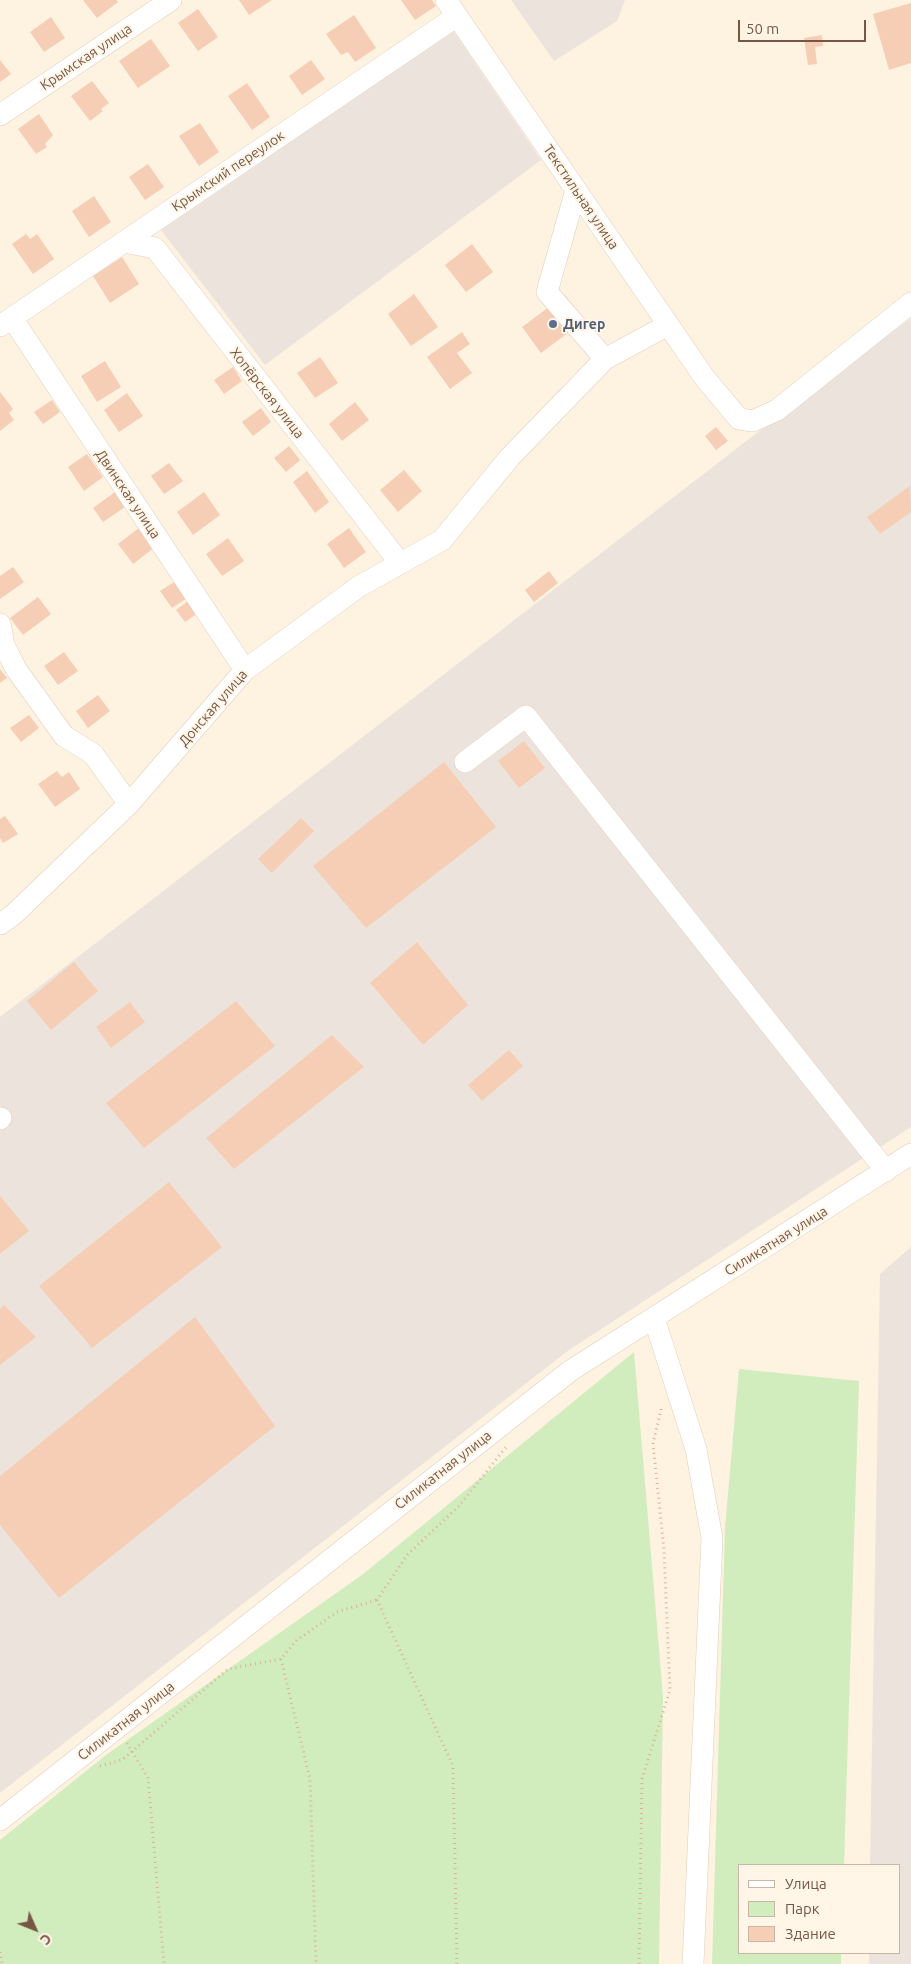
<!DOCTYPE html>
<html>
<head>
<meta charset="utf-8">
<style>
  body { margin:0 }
  #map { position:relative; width:911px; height:1964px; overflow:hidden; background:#fef2e0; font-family:Ubuntu,sans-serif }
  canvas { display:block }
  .legend { position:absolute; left:738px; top:1864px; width:162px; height:90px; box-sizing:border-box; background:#fff6e8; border:1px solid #c9b6a7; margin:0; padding:6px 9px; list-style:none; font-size:15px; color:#775645 }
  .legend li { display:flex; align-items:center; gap:10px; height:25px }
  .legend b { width:25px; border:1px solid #c9b6a7 }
  .north { position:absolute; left:10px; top:1904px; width:50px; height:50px; -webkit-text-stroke:4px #fff6e8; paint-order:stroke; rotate:134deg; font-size:14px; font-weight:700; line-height:20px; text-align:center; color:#775645 }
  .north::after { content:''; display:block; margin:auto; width:18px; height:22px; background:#775645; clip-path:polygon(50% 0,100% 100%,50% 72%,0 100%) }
  .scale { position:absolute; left:738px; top:20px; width:128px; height:22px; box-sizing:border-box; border:2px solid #775645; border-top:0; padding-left:6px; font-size:15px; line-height:18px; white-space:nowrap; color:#775645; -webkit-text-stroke:4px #fff6e8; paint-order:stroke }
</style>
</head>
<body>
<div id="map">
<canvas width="911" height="1964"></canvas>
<ul class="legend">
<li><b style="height:6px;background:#fff"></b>Улица</li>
<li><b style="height:14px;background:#d1edbd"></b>Парк</li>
<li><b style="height:14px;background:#f6ceb5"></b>Здание</li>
</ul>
<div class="north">С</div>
<div class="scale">50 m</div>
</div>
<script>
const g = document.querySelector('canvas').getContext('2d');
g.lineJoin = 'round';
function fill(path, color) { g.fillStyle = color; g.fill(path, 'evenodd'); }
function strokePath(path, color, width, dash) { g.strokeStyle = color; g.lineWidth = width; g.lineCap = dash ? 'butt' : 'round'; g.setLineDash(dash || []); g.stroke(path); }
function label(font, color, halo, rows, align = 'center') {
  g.font = font + ' Ubuntu,sans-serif'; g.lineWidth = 4; g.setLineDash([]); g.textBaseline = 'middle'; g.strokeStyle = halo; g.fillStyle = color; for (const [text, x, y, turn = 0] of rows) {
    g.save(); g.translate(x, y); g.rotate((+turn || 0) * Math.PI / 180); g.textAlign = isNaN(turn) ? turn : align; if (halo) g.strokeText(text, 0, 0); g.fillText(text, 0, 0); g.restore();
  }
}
fill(new Path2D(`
  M511 0H625L617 21 554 61Z
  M452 29 541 160 265 365 160 229Z
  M911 318V1127L569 1350 0 1793V1017L758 432Z
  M911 1247V1964H869V1953H900V1865H870L880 1274Z`), '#ece4dc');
fill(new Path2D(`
  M634 1352 663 1697 659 1964H0V1840L106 1755 362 1575Z
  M739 1369 859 1381 844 1865H740V1953H841V1964H712L725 1528Z`), '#d1edbd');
fill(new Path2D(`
  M83 0H116L118 2 97 18Z
  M239 0H272L249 15Z
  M401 0H432L436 6 415 20Z
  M911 3V63L889 70 873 14Z
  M198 9 218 37 198 51 178 23Z
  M354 15 376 48 355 62 348 52 341 55 326 34Z
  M51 17 65 38 44 52 30 32Z
  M822 35 823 46 815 47 817 64 808 65 804 38Z
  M151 39 170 66 138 88 119 61Z
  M0 60 11 74 0 82Z
  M311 60 325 79 302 95 289 76Z
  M92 81 109 103 101 109 103 111 90 121 71 96Z
  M247 83 270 117 252 130 228 96Z
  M39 114 53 135 45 144 47 147 36 154 18 129Z
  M200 123 219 152 199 166 179 136Z
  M148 164 164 187 145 200 129 177Z
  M94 196 111 222 89 237 72 211Z
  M26 234 30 239 37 234 54 259 33 274 12 244Z
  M472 244 493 272 466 292 445 265Z
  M122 257 139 284 110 303 93 276Z
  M414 294 438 327 411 346 388 314Z
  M565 295 584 321 541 353 522 327Z
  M462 332 470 344 457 353 472 373 450 389 427 357Z
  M320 357 338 383 315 398 297 373Z
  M105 361 121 387 97 402 81 376Z
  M233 367 242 381 224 394 214 380Z
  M0 392 13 409 9 413 14 420 0 431Z
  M127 393 143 416 119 432 104 410Z
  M52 400 60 412 43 424 34 412Z
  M355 402 369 420 342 441 329 424Z
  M261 408 271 422 253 436 242 422Z
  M716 427 728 441 716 450 705 436Z
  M289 446 300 460 286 472 274 458Z
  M87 454 103 477 84 491 68 467Z
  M169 463 183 481 164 494 151 476Z
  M404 470 422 491 398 512 380 490Z
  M307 471 329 502 315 513 293 482Z
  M910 486 911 512 880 534 867 517Z
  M115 492 125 507 103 522 93 508Z
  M204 492 220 515 193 535 177 512Z
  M140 527 155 547 133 564 118 544Z
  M349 528 366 552 344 568 327 544Z
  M228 538 244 561 222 576 206 554Z
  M13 567 24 582 0 599V576Z
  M549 571 558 583 534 602 525 590Z
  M179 579 190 596 172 608 160 591Z
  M38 597 51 614 23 635 10 618Z
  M192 598 201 611 185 622 176 610Z
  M64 652 78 671 58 685 44 666Z
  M0 669 7 678 0 683Z
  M98 695 110 711 88 728 76 711Z
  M29 715 39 728 21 742 10 728Z
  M524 741 545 768 519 788 498 761Z
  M444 762 496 827 366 928 313 866Z
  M57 771 62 777 69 772 80 789 55 807 38 784Z
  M5 816 18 834 3 843 0 838V819Z
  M301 818 314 831 272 873 258 859Z
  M417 942 468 1005 423 1045 370 983Z
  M74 962 98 991 51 1030 27 1001Z
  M236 1001 275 1046 144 1148 106 1103Z
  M130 1002 145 1022 111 1048 96 1027Z
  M332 1035 364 1067 234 1169 206 1138Z
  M509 1050 523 1066 482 1101 468 1085Z
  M169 1182 222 1247 92 1348 39 1286Z
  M0 1196 29 1231 0 1254Z
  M4 1305 36 1337 0 1365V1309Z
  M195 1317 275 1426 59 1598 0 1525V1476Z`), '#f6ceb5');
const minor = new Path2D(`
  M446 0 704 377 739 419 753 421 777 410 911 303
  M0 115 171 0
  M576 190 547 292 605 359 668 325
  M124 242 155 248 400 563
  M12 318 245 670
  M0 326 457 16
  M0 624 4 645 16 669 64 736 93 754 129 804
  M465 762 526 716 886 1171
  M0 924 12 916 129 804 245 670 358 587 442 540 510 457 605 359
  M0 1119 1 1118
  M654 1318 696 1449 712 1538 693 1964
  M0 1820 570 1371 911 1154`);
strokePath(minor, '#e3cebb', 22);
strokePath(new Path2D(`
  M281 1659 310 1779 316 1964
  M127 1743 148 1778 164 1964
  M100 1766 122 1760 228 1669 281 1659 297 1640 337 1612 377 1600
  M0 1952 2 1964
  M457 1964 453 1766 377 1600 407 1555 459 1506 506 1447
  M639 1964 642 1779 670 1690 664 1550 653 1443 662 1406`), '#dbb198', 3, [1, 4]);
strokePath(minor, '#fff', 21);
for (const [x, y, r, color] of [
  [553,324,5,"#5c6f8a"]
]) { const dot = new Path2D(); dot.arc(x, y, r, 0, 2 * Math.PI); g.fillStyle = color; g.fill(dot); strokePath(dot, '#fff6e8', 2); }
label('14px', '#775645', '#fff6e8', [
  ["Крымская улица",86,57,-34],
  ["Крымский переулок",228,171,-34],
  ["Текстильная улица",581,197,56],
  ["Хопёрская улица",267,393,52],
  ["Двинская улица",128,494,56],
  ["Донская улица",213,708,-49],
  ["Силикатная улица",776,1241,-32],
  ["Силикатная улица",443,1470,-38],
  ["Силикатная улица",126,1721,-38]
]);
label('bold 14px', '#4e5e75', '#fff6e8', [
  ["Дигер",563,324]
], 'left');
</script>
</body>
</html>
